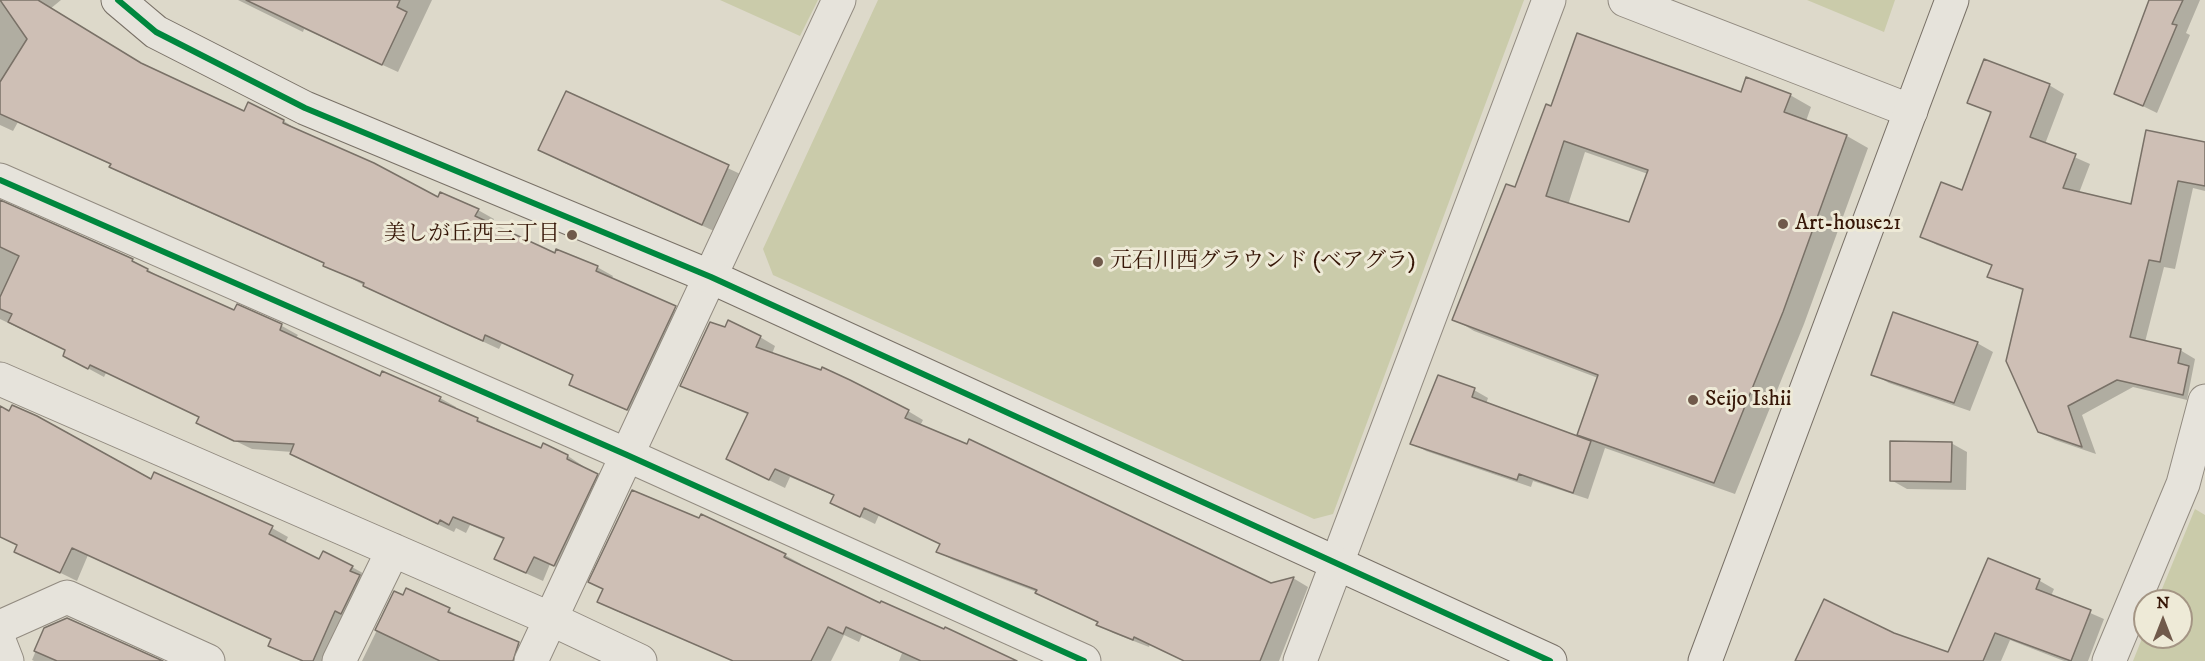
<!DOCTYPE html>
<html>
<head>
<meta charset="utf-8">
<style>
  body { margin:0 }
  #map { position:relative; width:2205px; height:661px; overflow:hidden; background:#ddd9ca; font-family:"IM FELL DW Pica",serif }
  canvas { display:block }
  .north { position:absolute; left:2133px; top:589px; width:60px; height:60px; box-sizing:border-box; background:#eeead7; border:2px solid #a49584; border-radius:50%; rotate:0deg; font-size:16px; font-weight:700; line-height:24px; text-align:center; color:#361607 }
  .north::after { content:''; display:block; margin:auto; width:21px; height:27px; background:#705a4b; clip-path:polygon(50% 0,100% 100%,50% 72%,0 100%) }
</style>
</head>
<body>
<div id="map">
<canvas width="2205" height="661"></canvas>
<div class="north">N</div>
</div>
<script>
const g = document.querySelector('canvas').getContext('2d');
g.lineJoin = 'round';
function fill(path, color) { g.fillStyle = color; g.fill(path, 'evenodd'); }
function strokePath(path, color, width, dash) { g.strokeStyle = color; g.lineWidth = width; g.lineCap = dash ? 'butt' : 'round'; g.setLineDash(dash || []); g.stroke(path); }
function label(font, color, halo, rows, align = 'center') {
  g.font = font + ' "IM FELL DW Pica","Noto Serif JP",serif'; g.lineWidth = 6; g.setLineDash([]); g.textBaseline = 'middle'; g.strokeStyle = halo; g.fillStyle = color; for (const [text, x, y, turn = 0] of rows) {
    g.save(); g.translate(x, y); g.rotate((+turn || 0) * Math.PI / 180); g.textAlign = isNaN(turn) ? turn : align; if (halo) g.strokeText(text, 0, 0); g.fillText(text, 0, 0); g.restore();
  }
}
fill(new Path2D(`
  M720 0H818L800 36Z
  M878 0H1524L1333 514 1314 519 773 275 763 249Z
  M1807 0H1895L1884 32Z
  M2195 509 2205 515V661H2133L2145 631V637H2181V601H2157Z`), '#cacbaa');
fill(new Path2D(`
  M0 0H61L50 9 126 56 245 113 284 121 299 131 438 199 478 210 494 219 492 224 555 255 597 267 613 276 611 280 691 317 643 418 571 384 574 376 502 343 499 349 380 294 325 264 127 176 112 165 18 122 13 131 0 125Z
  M238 0H432L398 72 304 29 303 32Z
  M2150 0H2200L2186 33 2190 35 2157 113 2116 93Z
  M2049 85 2064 94 2045 144 2090 164 2079 193 2132 206 2205 144V191L2193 188 2175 269 2164 267 2145 342 2180 350 2195 359 2187 400 2133 387 2082 415 2096 454 2055 440 2039 431 2024 291 1989 276 1993 266 1937 245 1922 237 1963 192 1992 114 1969 102Z
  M567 93 751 179 725 236 562 162 540 149Z
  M1742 94 1790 95 1811 107 1806 121 1847 136 1868 148 1804 324 1735 494 1605 448 1588 499 1533 481 1531 487 1426 451 1412 443 1474 390 1488 398 1486 404 1587 439 1579 434 1598 378 1474 331 1454 319 1552 107ZM1585 152 1648 174 1629 224 1568 205Z
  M0 202 132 260 163 279 235 312 238 306 282 326 298 335 295 339 381 378 440 398 456 407 455 409 542 450 568 456 583 466V468L613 484 571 574 550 564 543 581 512 567 496 558 505 540 470 525 466 533 456 528 454 532 307 462 292 452 252 449 198 423 201 417 106 373 104 377 80 364 67 351 0 319Z
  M760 337 775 346 772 354 908 411 923 420 920 426 1270 585 1293 578 1308 587 1279 661H1184L1150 644 1149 647 1113 633 1098 625 1099 623 1037 592 953 560 938 552 941 544 879 515 875 524 832 503 835 496 790 477 785 488 742 467 749 415 682 385Z
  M1977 343 1993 352 1970 411 1889 383 1873 374Z
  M0 409 152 481 272 528 288 537 285 543 320 561 352 567 368 576 338 661H301L270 645 272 640 88 555 77 581 16 551 18 546 0 537Z
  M1951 443 1967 452 1966 490 1907 489 1891 480Z
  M632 491 700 520 702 516 785 555 801 564 800 566 996 661H899L902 653 862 635 859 642 844 635 831 661H736L614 610 599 601Z
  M1989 560 2040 581 2054 589 2051 596 2104 619 2088 661H2064L2010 640 2001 661H1796L1894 634 1949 654Z
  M407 590 449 610 464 621 518 644 534 653 530 661H362L395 593 403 597Z
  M45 629 158 661H34L32 660Z`), '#0003');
const building = new Path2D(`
  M0 0H38L141 63 244 111 248 102 284 120 283 123 374 163 438 197 440 192 479 209 475 216 555 253 556 249 598 266 596 271 676 306 627 410 569 385 573 375 485 335 483 341 452 327 363 286 364 283 323 266 324 263 109 167 111 164 0 114V82L27 39Z
  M246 0H400L397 7 407 12 382 65Z
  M2149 0H2183L2172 24 2177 25 2143 106 2114 94Z
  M1577 33 1741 92 1746 77 1791 94 1784 112 1847 135 1783 312 1714 483 1577 435 1598 375 1452 320 1506 184 1515 187 1546 104 1551 106ZM1564 141 1648 170 1629 222 1546 196Z
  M1984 59 2050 84 2030 137 2076 154 2063 188 2131 204 2146 130 2205 142V186L2178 181 2160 262 2149 260 2130 337 2181 349 2178 363 2189 366 2183 395 2117 380 2068 406 2082 447 2038 432 2006 361 2023 289 1987 277 1992 265 1920 237 1941 182 1962 190 1991 112 1967 103Z
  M566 91 729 165 702 225 538 150Z
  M0 200 133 259 132 261 148 269 147 271 234 310 237 304 282 324 280 330 380 376 382 371 441 397 439 401 478 418 477 421 541 448 543 443 568 455 567 459 598 474 554 566 534 557 526 573 494 559 504 538 453 517 449 525 440 520 438 524 290 454 294 444 234 441 196 423 199 417 90 365 88 369 63 356 65 350 8 322 12 314 0 309V297L19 256 0 247Z
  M1893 312 1978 342 1954 403 1871 375Z
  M728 320 761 336 756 347 821 370 822 367 850 380 909 410 905 418 967 444 969 439 1271 583 1294 577 1260 661H1184L1134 637 1133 640 1096 625 1098 622 1035 593 1037 590 936 552 940 544 864 508 860 517 830 503 834 495 775 469 769 480 726 459 748 413 680 386 710 322 725 327Z
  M1438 375 1475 388 1472 397 1591 441 1573 493 1519 474 1517 480 1410 444Z
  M12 405 37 416 151 479 154 472 273 526 269 534 319 559 323 551 353 566 350 571 360 575 341 614 335 611 313 661H303L268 646 271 639 72 548 60 573 14 552 17 545 0 537V406L9 411Z
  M1890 441 1952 442 1951 482 1890 481Z
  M632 490 699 518 701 514 786 554 784 557 880 603 881 601 944 629 945 627 1017 661H921L846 627 843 634 828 627 811 661H733L597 602 603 589 588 582Z
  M1988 558 2040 579 2036 589 2091 610 2071 661 1995 633 1983 661H1795L1824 599 1894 633 1948 652Z
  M406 588 450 608 448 612 519 642 513 661H440L375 630 394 591 403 595Z
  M67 618 163 661H57L34 651 44 628Z`);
fill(building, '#cebfb5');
strokePath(building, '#797167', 1.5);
const street = new Path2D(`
  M1625 0 1911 111
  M0 180 627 455 1084 661
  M0 379 551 619 640 661
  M0 627 67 597 208 661
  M0 643 7 661
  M339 661 393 550
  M531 661 839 0
  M1300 661 1549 0
  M2109 661 2183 484 2205 401`);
const secondary = new Path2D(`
  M118 0 156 32 305 108 711 277 1550 661
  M1705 661 1952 0`);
strokePath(street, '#928b80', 35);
strokePath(secondary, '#797167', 35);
strokePath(street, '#e6e3db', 33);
strokePath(secondary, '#e6e3db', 33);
strokePath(new Path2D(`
  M118 0 156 32 305 108 711 277 1550 661
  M0 180 627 455 1084 661`), '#00873e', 6);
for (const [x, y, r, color] of [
  [1783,224,6,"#705a4b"],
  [572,235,6,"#705a4b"],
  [1098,262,6,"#705a4b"],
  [1693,400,6,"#705a4b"]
]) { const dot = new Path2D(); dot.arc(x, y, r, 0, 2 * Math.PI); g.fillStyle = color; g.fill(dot); strokePath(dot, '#eeead7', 2); }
label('22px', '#361607', '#eeead7', [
  ["Art-house21",1795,224],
  ["美しが丘西三丁目",560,235,"right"],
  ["元石川西グラウンド (ベアグラ)",1110,262],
  ["Seijo Ishii",1705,400]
], 'left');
</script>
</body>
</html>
